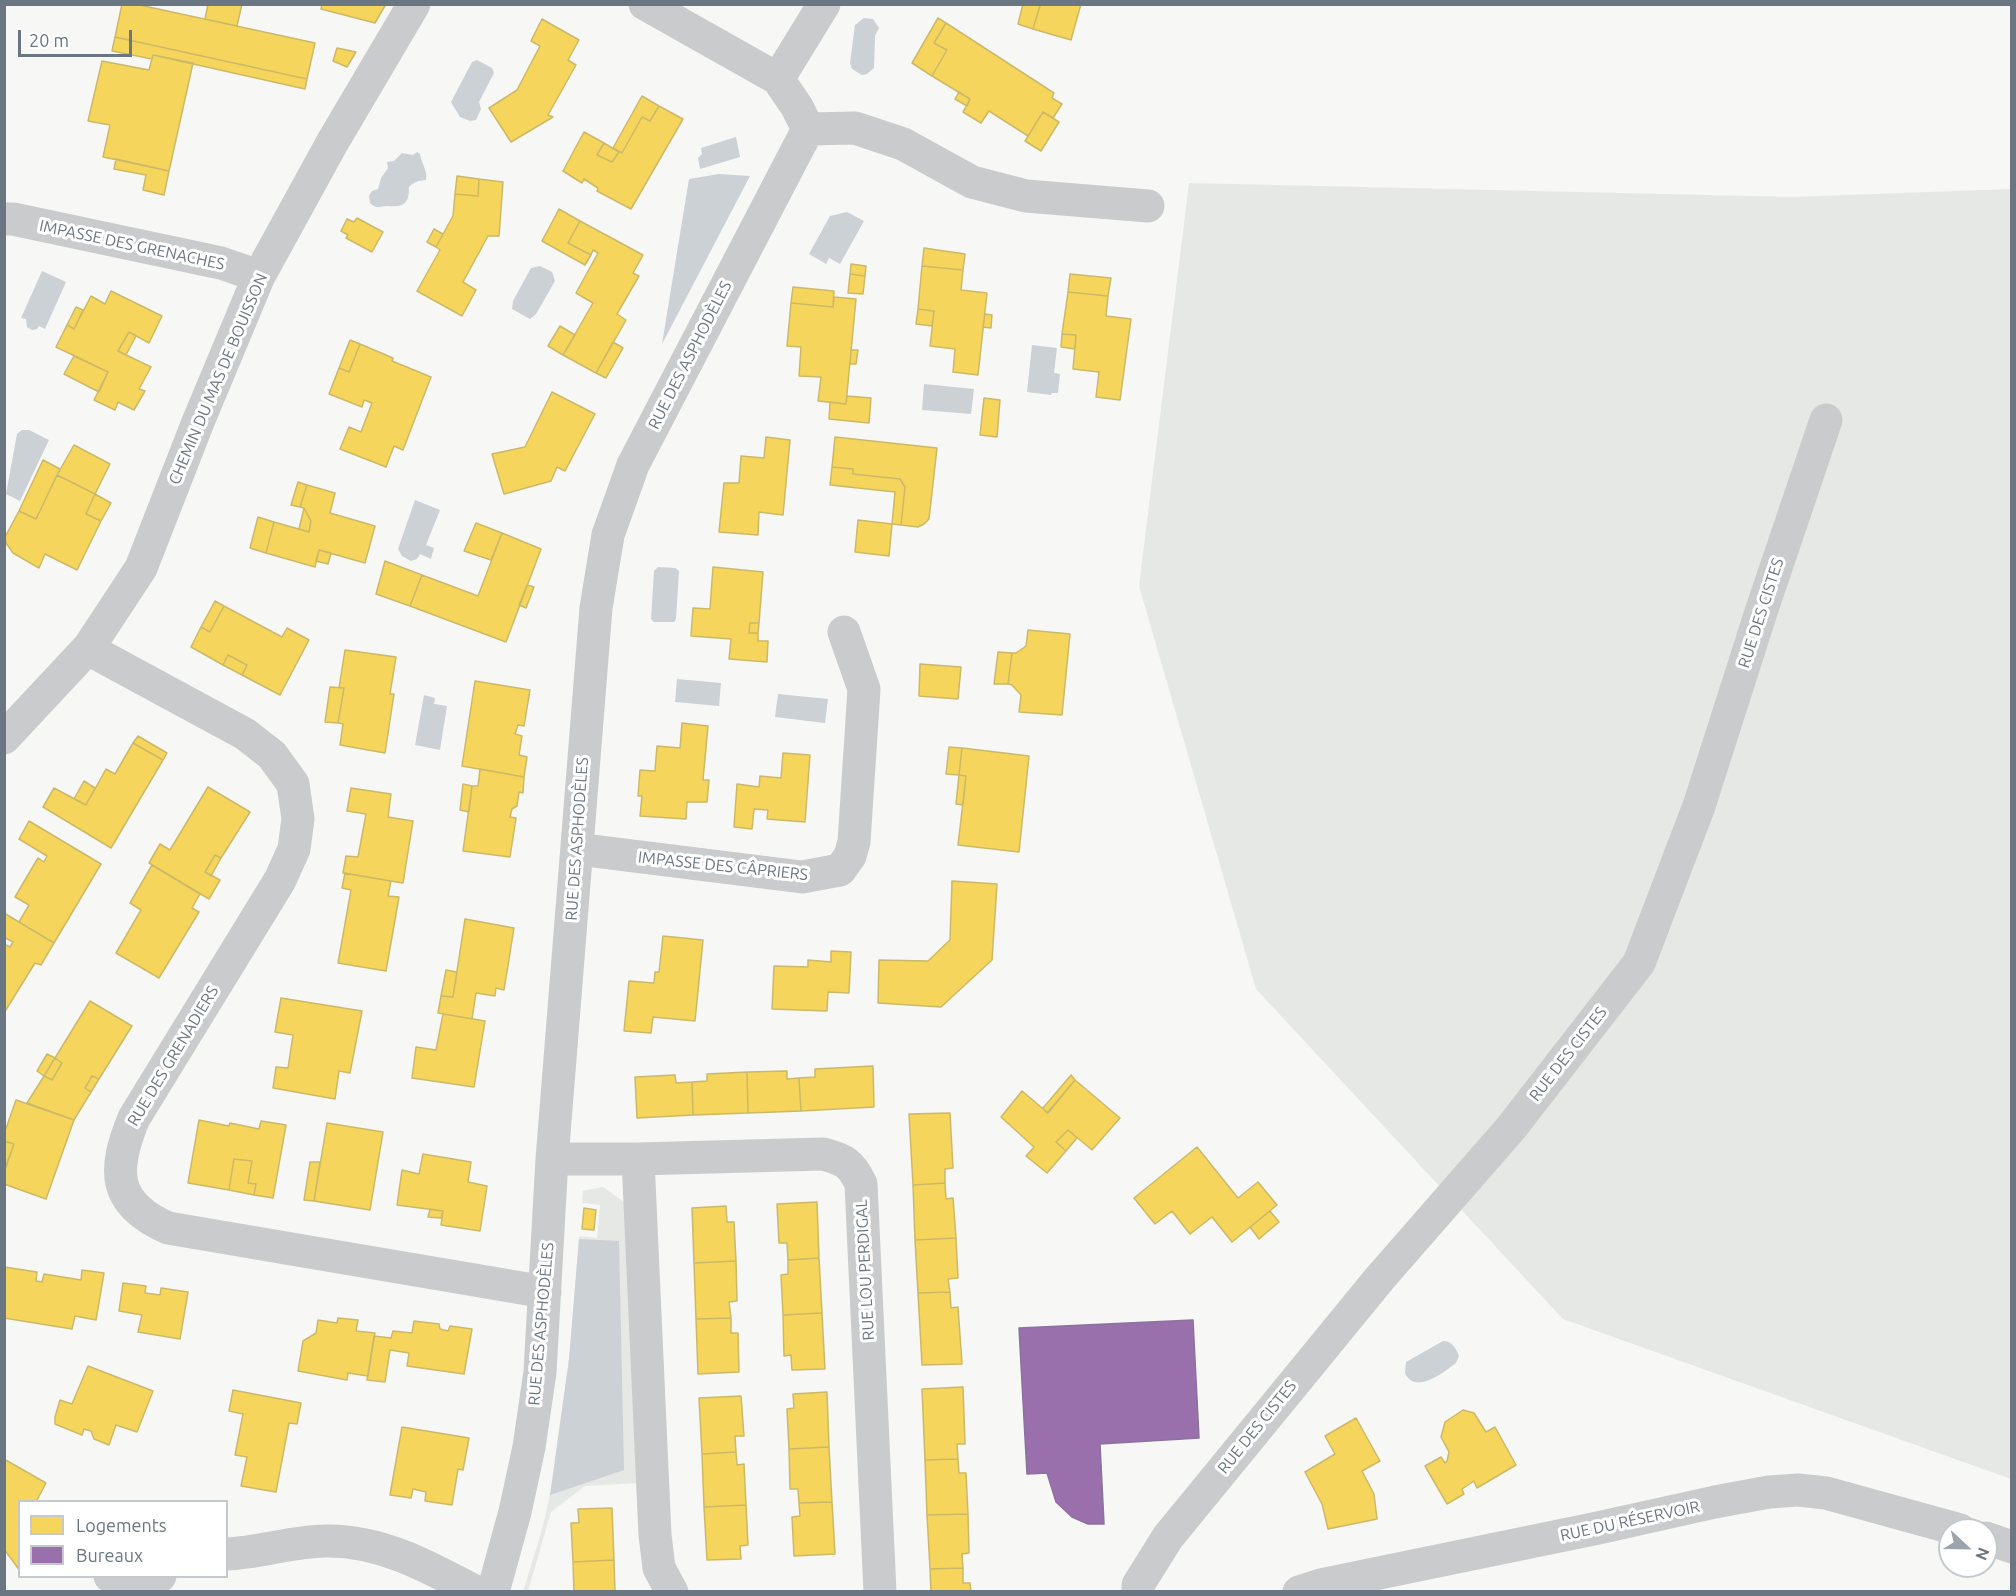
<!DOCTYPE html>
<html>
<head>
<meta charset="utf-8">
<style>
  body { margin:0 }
  #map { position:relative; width:2016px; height:1596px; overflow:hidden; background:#f7f7f6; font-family:Ubuntu,sans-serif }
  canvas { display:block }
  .frame { position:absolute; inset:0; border:6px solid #6a7783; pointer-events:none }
  .legend { position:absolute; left:18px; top:1500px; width:210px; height:78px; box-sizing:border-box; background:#fff; border:2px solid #c3c9cd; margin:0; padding:8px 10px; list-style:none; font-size:18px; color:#6a7783 }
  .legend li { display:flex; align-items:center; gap:12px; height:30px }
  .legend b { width:30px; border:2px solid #c3c9cd }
  .north { position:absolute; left:1938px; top:1518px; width:60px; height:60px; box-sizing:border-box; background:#fff; border:2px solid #c3c9cd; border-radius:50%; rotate:112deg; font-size:16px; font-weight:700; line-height:24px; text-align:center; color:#6a7783 }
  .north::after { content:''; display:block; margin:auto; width:21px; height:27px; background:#9ba4ab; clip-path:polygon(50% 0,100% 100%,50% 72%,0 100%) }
  .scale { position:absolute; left:18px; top:30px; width:114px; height:27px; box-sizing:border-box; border:3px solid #6a7783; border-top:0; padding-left:8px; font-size:18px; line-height:21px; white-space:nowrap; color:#6a7783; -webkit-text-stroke:4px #fff; paint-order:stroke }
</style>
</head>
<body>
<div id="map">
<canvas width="2016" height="1596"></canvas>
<div class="frame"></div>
<ul class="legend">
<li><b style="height:16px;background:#f6d55c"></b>Logements</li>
<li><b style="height:16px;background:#9970ab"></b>Bureaux</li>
</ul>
<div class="north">N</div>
<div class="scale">20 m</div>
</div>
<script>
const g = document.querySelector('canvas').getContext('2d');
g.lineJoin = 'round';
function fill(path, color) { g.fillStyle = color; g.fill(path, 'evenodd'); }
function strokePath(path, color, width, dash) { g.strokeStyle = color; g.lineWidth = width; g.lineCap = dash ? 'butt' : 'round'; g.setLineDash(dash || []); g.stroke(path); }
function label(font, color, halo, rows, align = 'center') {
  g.font = font + ' Ubuntu,sans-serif'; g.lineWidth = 6; g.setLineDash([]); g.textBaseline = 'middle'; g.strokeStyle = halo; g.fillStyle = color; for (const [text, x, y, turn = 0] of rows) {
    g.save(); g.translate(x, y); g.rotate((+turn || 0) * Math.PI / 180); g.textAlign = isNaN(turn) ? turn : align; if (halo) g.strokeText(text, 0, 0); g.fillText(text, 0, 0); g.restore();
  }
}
fill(new Path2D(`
  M1189 183 1793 197 2011 189V1479L1563 1319 1256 989 1139 586Z
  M603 1187 624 1202 638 1483 585 1486 551 1512 528 1591 523 1592C532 1561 543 1531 549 1499 567 1413 572 1324 579 1236L597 1238 600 1205 582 1203 583 1191Z`), '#e5e8e4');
fill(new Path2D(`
  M864 18 873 19 879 28 875 36 874 68 867 74 862 75 852 69 850 63 855 25Z
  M477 60 492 68 494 73 479 102 481 109 476 120 470 121 460 117 451 102 472 62Z
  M736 137 740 157 700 169 698 158 702 154 701 148Z
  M417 152 420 154C421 163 428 171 426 180 418 181 415 181 409 187 409 205 403 207 387 206 380 206 377 210 370 203L369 196 372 191 378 189 381 178 388 168 387 162 394 161 402 153 413 155Z
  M719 174 750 176 662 344 689 179Z
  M847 212 864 221 840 264 829 258 826 264 809 254 830 216Z
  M540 266 552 272 555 281 536 314 530 319 512 309 513 301 531 268Z
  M42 271 66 282 45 329 39 326 37 329 32 330 27 327 26 319 21 318Z
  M1032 345 1057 348 1054 373 1060 374 1058 393H1052L1051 395 1027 392Z
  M924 384 974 389 971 414 922 410Z
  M22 430H29L49 440 20 501 6 494 17 434Z
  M415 500 440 510 426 545 434 548 431 559 420 554 417 559 411 561 402 556 398 549Z
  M658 567 675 568 679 571 676 619 674 622H654L651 619 654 571Z
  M677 679 721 683 719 706 675 702Z
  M778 694 828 699 825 723 775 717Z
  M424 695 435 698 434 704 447 706 440 750 415 745Z
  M579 1239 619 1241 624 1470 550 1495 569 1359Z
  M1443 1341C1452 1341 1456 1348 1459 1356L1456 1363C1443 1373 1415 1395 1405 1373L1406 1362Z`), '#cbd1d4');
const homes = new Path2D(`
  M122 4H135L315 43 307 79 115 37Z
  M208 4H242L237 26 205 19Z
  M322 4H386L375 23 321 9Z
  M1023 4H1037L1040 6 1033 29 1018 24Z
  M1081 4 1071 40 1033 29 1040 6 1037 4Z
  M938 18 946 23 934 43 947 50 932 76 912 63Z
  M542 19 579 40 568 60 576 65 548 115 553 117 511 142 489 108 517 90 540 46 531 41Z
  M946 23 1054 93 1052 98 1062 104 1053 118 1043 112 1028 136 989 111 981 123 963 112 970 99 932 76 947 50 934 43Z
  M115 37 307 79 305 89 153 55 152 59 112 51Z
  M337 48 356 52 347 67 333 61Z
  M153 55 193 63 169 171 103 157 110 125 88 121 102 61 149 70Z
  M959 92 970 99 967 106 955 99Z
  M642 96 659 106 650 121 642 117 622 153 613 148Z
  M659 106 683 119 631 209 597 191 598 188 584 179 582 183 563 171 584 132 604 143 597 155 612 162 619 152 622 153 642 117 650 121Z
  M1043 112 1059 122 1041 151 1025 141Z
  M604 143 619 152 612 162 597 155Z
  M116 159 169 171 164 195 143 190 146 175 114 169Z
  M457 176 479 179 478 196 455 194Z
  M479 179 503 182 499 236H488L463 282 476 290 462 316 417 291 440 250 436 247 453 216 455 194 478 196Z
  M559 209 580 221 568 243 591 255 585 265 542 241Z
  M357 218 383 232 372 252 346 238 348 235 341 231 347 219 354 222Z
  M580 221 643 255 633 273 639 276 617 314 626 320 596 373 563 355 593 303 576 293 598 253 593 250 591 255 568 243Z
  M434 229 443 234 436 247 427 242Z
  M924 248 965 254 963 270 922 266Z
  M851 264 866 266 865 276 850 274Z
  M922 266 963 270 961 290 987 293 978 375 953 372 955 349 930 346 934 311 918 309Z
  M850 274 865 276 863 294 848 293Z
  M1070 274 1111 278 1108 296 1068 292Z
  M793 287 834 291 833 307 791 303Z
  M111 291 162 316 149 343 129 332 118 351 151 367 139 389 145 391 134 410 118 402 115 410 94 400 108 372 56 347 67 325 74 329 91 296 105 304Z
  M1068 292 1108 296 1106 316 1131 319 1120 400 1096 397 1099 372 1073 369 1076 335 1062 334Z
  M834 297 856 299 846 404 818 401 821 377 799 376 801 347 787 346 791 303 833 307Z
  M76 307 83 310 74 329 67 325Z
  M918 309 934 311 932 326 916 324Z
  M985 314 992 315 991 328 983 327Z
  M560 326 575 335 563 355 548 346Z
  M129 332 136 336 126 355 118 351Z
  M1062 334 1076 335 1075 349 1061 347Z
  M350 340 360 344 349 372 339 368Z
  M613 342 623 348 606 378 596 373Z
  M360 344 393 358 392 361 431 377 403 450 394 446 386 467 340 449 349 427 361 432 372 403 364 400 362 407 329 394 339 368 349 372Z
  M851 350H858L856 364H850Z
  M74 356 108 372 99 392 64 374Z
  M552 392 595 414 565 471 557 467 551 481 504 494 492 454 525 447Z
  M847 396 871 398 869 423 829 419 830 402 846 404Z
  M984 398 1000 400 997 437 980 435Z
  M766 437 790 440 783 515 759 512 758 535 719 532 724 483H739L741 456 764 458Z
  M835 437 937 448 929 519 924 524 918 527 901 525 905 487 900 479 853 474V469L832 467Z
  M74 445 110 464 95 494 57 475Z
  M43 460 60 469 36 519 19 511Z
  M832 467 853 469V474L900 479 905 487 901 525 892 524 895 492 830 485Z
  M57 475 95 494 86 514 101 521 77 570 45 554 39 568 13 553 6 543 5 537 19 511 36 519Z
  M298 482 307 485 300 507 291 505Z
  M307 485 335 493 330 513 375 526 365 563 319 550 315 567 266 553 274 522 309 532 311 521 304 508 300 507Z
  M95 494 111 503 101 521 86 514Z
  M304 508 311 521 309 532 299 529Z
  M258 517 274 522 266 553 250 548Z
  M858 520 892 524 889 556 855 552Z
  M476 523 502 533 491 560 464 551Z
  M502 533 541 549 506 642 410 606 422 575 478 596Z
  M319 550 331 553 328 564 316 561Z
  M385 561 422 575 410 606 376 594Z
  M713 567 763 572 759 623H750L749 633H758V641H768L767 662 729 659 731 639 691 636 693 608 710 609Z
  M527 585 534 587 526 608 519 605Z
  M215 601 224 606 210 632 201 627Z
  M224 606 282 637 287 628 309 640 280 695 242 675 247 665 228 655 223 665 191 647 201 627 210 632Z
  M750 623H759L758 633H749Z
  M1028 630 1070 634 1062 715 1019 712 1021 695 1012 685 1008 684 1012 653H1016L1026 646Z
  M345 650 396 657 390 694H394L385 753 340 745 343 724 338 723 344 688H339Z
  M998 652 1012 653 1008 684H994Z
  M228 655 247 665 242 675 223 665Z
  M920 664 961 667 958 699 919 696Z
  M475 681 530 690 524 726 518 725 515 734 522 736 519 755 527 757 524 777 462 766Z
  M330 687 344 688 338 723 325 722Z
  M682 723 708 726 703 780H709L707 802H687L686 819 640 816 642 796H638L640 770 655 771 657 746 680 748Z
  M138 736 167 753 163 760 133 743Z
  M133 743 163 760 111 848 43 807 54 788 86 805 106 769 115 774Z
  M949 747 962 748 959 775 946 774Z
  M962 748 1029 756 1019 852 958 845 966 776 959 775Z
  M783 753 810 755 805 822 767 819 768 810 754 809 752 829 734 827 737 784 759 787 760 776 781 778Z
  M480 769 524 777 523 793 519 792 517 806 512 809 510 817 516 818 510 857 463 851 472 786H478Z
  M959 775 966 776 963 805 956 804Z
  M84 781 95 788 86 805 74 799Z
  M463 784 472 786 469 812 460 810Z
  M208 787 250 812 221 858 215 855 205 872 220 880 209 899 149 863 160 844 170 850Z
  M351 788 391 794 388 817 413 821 403 883 343 873 346 856 358 857 366 814 347 811Z
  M29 821 101 864 54 943 19 922 29 905 15 897 38 858 44 862 47 856 19 839Z
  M215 855 221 858 211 876 205 872Z
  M152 865 200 894 192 908 199 912 159 978 116 953 141 910 130 903Z
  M345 873 391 881 388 896 399 897 386 971 338 963 351 890 342 888Z
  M952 881 997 884 992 960 941 1007 878 1003 879 960 928 961 950 940Z
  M4 913 54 943 41 965 35 963 4 1013V944L10 947 13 942 4 937Z
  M465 919 514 928 504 990 496 988 495 996 476 993 472 1019 438 1013 441 996 453 997Z
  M663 936 703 940 695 1021 653 1017 651 1033 624 1031 629 981 654 983 655 972H659Z
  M831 951 851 952 849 993 828 992 827 1011 772 1009 774 966 808 967V960L831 962Z
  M446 970 457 972 453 997 441 996Z
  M281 998 362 1011 350 1073 339 1071 335 1099 273 1088 276 1067 288 1068 293 1035 275 1032Z
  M90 1001 132 1026 99 1079 92 1076 85 1088 91 1092 74 1120 27 1103 44 1076 52 1080 62 1063 55 1058Z
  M443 1014 485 1021 474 1087 412 1078 416 1047 436 1050Z
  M47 1054 55 1058 44 1076 37 1071Z
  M55 1058 62 1063 52 1080 44 1076Z
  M873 1066 874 1107 801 1111 799 1078 815 1077V1069Z
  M787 1071V1079L799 1078 801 1111 748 1113 747 1072Z
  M747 1072 748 1113 693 1115 692 1082 707 1081V1074Z
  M675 1075 676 1083 692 1082 693 1115 637 1118 635 1077Z
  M1071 1075 1075 1080 1047 1113 1043 1108Z
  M92 1076 99 1079 91 1092 85 1088Z
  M1075 1080 1120 1118 1092 1150 1068 1130 1056 1142 1066 1151 1047 1173 1026 1156 1034 1147 1001 1117 1022 1091 1048 1113Z
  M16 1100 74 1120 46 1199 4 1184V1171L14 1144 4 1141V1134Z
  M950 1113 953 1168 945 1169V1183L913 1185 909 1114Z
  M199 1120 229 1126 230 1123 259 1129 261 1121 286 1125 273 1198 254 1195 256 1184 248 1183 252 1161 234 1159 229 1190 188 1183Z
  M327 1123 383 1132 370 1210 314 1201Z
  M1068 1130 1077 1138 1066 1151 1056 1142Z
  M4 1141 14 1144 6 1167 4 1166Z
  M1197 1147 1238 1198 1258 1182 1277 1205 1232 1242 1212 1217 1190 1234 1172 1211 1155 1224 1134 1198Z
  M423 1154 471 1162 468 1182 487 1186 480 1231 441 1225 443 1211 397 1205 402 1170 419 1174Z
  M234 1159 252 1161 248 1183 256 1184 254 1195 229 1190Z
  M310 1162H320L314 1201 304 1200Z
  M945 1183 946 1199 953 1198 956 1238 915 1240 913 1185Z
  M817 1202 819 1258 788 1260 787 1243H779L777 1204Z
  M726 1206 727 1222H734L736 1261 694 1263 692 1208Z
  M584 1208 596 1210 594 1230 582 1229Z
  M430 1209 443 1211 441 1218 428 1217Z
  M1270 1211 1279 1222 1259 1239 1250 1227Z
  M956 1238 958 1278 948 1279 950 1292 918 1293 915 1240Z
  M819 1258 822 1313 783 1315 781 1275 788 1274V1260Z
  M736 1261 737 1301 729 1302 731 1318 696 1319 694 1263Z
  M4 1267 37 1272 36 1281 42 1282 44 1274 81 1280 82 1270 104 1273 96 1320 75 1316 72 1329 4 1318Z
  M123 1283 146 1286 145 1293 160 1295 161 1288 188 1292 180 1339 138 1332 142 1315 119 1311Z
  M950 1292 951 1308 958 1307 962 1364 922 1365 918 1293Z
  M822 1313 825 1369 792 1370 791 1355 784 1356 783 1315Z
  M338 1318 358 1320 356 1331 375 1333 368 1376 348 1373 347 1380 298 1371 303 1341 316 1333 318 1320 337 1323Z
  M731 1318V1333H738L739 1372 698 1374 696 1319Z
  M414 1321 439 1324 440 1329 448 1331 450 1326 472 1329 464 1374 407 1366 409 1353 390 1350 385 1382 367 1380 374 1336 391 1338 393 1331 412 1333Z
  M88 1366 153 1391 137 1432 116 1425 109 1445 94 1439 91 1431 84 1429 82 1435 55 1424V1417L60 1400 72 1404Z
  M963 1387 965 1444H957L958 1459 925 1460 922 1389Z
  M233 1390 301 1403 297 1424 289 1423 276 1492 241 1486 247 1457 235 1455 243 1414 229 1411Z
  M827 1392 829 1447 789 1449 787 1409 794 1408 793 1394Z
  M741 1396 744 1436H735L736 1452 702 1454 699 1398Z
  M1463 1410 1474 1413 1486 1432 1495 1427 1516 1465 1477 1488 1474 1481 1462 1489 1464 1494 1447 1504 1425 1466 1441 1457 1445 1463 1447 1461 1449 1452 1441 1437 1445 1422Z
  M1356 1418 1380 1461 1362 1471 1374 1494 1377 1519 1328 1529 1322 1504 1305 1472 1335 1454 1325 1436Z
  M402 1427 469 1438 463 1470 458 1469 452 1505 425 1501 426 1492 413 1489 411 1498 390 1495Z
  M829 1447 832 1502 799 1503 798 1489H790L789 1449Z
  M736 1452 737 1465 744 1464 746 1505 704 1507 702 1454Z
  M4 1459 46 1483 36 1502H20V1571L4 1549Z
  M958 1459 959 1473H966L968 1514 927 1515 925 1460Z
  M832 1502 835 1554 794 1556 792 1517 800 1516 799 1503Z
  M746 1505 748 1545 740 1546 741 1559 707 1560 704 1507Z
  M612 1508 614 1560 573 1562 571 1523H579L578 1509Z
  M968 1514 969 1553 962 1554 963 1568 930 1569 927 1515Z
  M614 1560 615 1592H574L573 1562Z
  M963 1568V1583H970L971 1592H931L930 1569Z`);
fill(homes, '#f6d55c');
strokePath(homes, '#ccb968', 1.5);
const offices = new Path2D(`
  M1193 1320 1199 1438 1100 1444 1104 1524H1088L1072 1517 1056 1502 1047 1473 1027 1474 1019 1328Z`);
fill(offices, '#9970ab');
strokePath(offices, '#8b729f', 1.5);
strokePath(new Path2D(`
  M645 4 778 79 797 107 808 129 855 128 903 144 972 182 1026 196 1148 206
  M778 79 824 4
  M4 219H13L221 263 259 276
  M89 647 101 656 245 734 272 755 293 784 298 819 294 849 280 880 134 1118C113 1169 111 1203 168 1228L545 1292
  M4 738 89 647 141 568 198 422 259 276 332 143 414 4
  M577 849 802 877 840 870 850 856 854 842 864 689 844 632
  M552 1159H638L823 1154C845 1160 851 1163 861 1184L880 1592
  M638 1159 655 1535 659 1568 672 1592
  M1986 1538 2012 1547
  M226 1554C260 1553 292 1541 326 1541 381 1540 429 1567 476 1592
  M110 1576C126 1587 145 1590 160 1576
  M493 1592 515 1512 529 1447 540 1372 552 1159 596 608 608 535 633 465 808 129
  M1138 1592V1585L1168 1537 1380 1278 1511 1128 1639 963 1699 806 1761 612 1826 420
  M1299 1592 1321 1585 1598 1528 1715 1502 1769 1492 1798 1490 1826 1493 1960 1530`), '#cacbcc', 33);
label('16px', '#6a7783', '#fff', [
  ["IMPASSE DES GRENACHES",132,245,12],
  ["RUE DES ASPHODÈLES",690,355,-63],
  ["CHEMIN DU MAS DE BOUISSON",218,379,-67],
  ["RUE DES CISTES",1761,613,-72],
  ["RUE DES ASPHODÈLES",577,839,-86],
  ["IMPASSE DES CÂPRIERS",723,866,6],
  ["RUE DES CISTES",1568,1054,-52],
  ["RUE DES GRENADIERS",173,1056,-59],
  ["RUE LOU PERDIGAL",865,1270,-93],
  ["RUE DES ASPHODÈLES",541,1324,-85],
  ["RUE DES CISTES",1257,1427,-51],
  ["RUE DU RÉSERVOIR",1630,1521,-12]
]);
</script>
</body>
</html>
